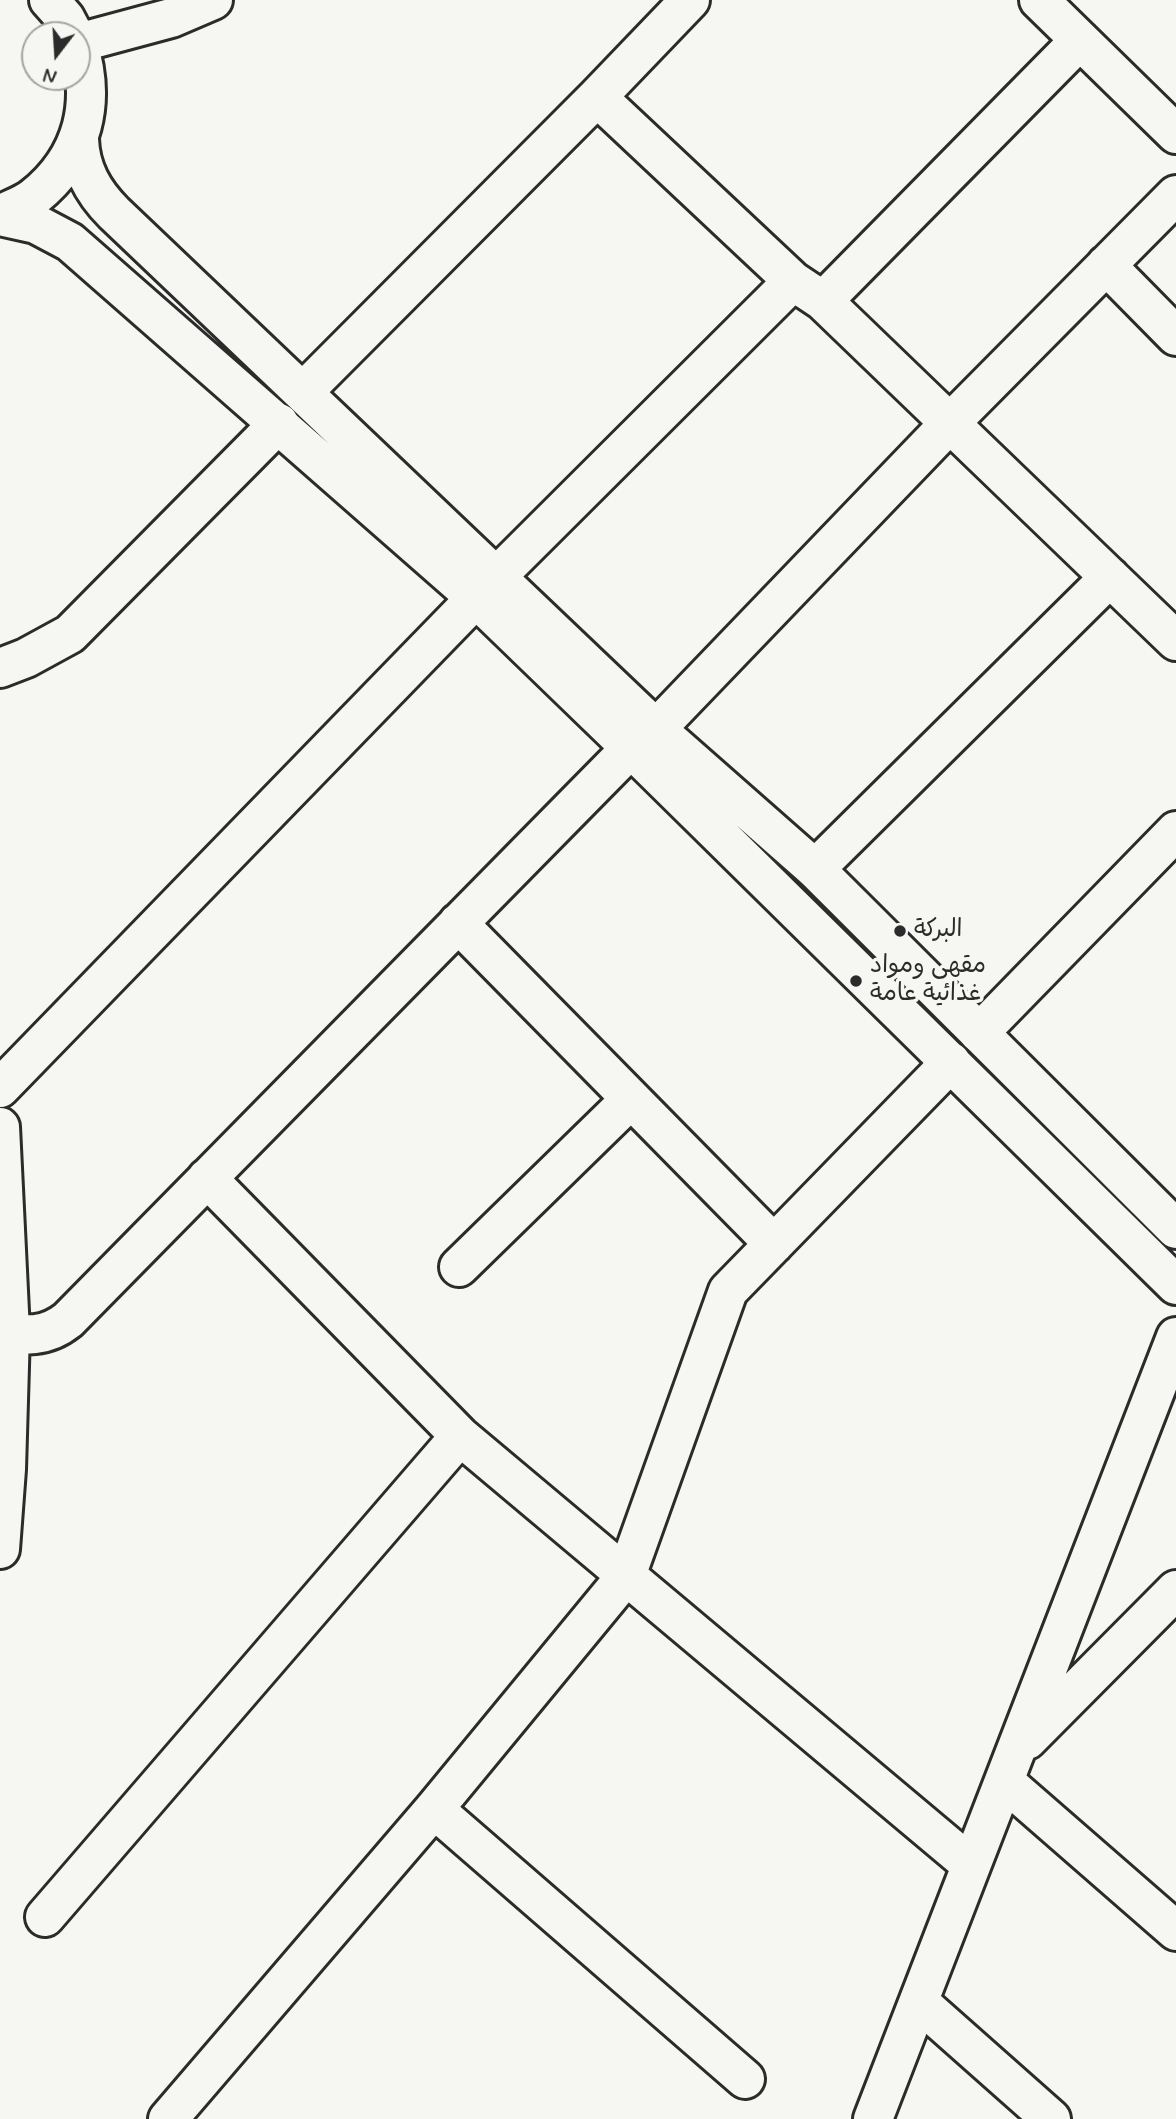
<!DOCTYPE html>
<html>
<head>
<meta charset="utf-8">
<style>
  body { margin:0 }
  #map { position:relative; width:1176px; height:2119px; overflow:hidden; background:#f6f6f2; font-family:Mynerve,sans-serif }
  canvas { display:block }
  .north { position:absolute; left:21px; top:21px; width:70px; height:70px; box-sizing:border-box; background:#f6f6f2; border:2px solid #a5a5a2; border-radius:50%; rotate:197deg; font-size:19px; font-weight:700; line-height:28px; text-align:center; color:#2b2b2b }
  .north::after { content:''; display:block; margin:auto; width:24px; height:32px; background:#2b2b2b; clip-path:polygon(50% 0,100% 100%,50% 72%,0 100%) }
</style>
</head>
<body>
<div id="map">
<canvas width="1176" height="2119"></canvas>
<div class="north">N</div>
</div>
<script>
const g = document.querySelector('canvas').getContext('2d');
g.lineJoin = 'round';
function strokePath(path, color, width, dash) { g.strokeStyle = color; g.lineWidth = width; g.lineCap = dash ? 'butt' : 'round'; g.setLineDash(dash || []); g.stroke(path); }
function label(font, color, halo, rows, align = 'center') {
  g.font = font + ' Mynerve,"Playpen Sans Arabic",sans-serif'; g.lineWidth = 7; g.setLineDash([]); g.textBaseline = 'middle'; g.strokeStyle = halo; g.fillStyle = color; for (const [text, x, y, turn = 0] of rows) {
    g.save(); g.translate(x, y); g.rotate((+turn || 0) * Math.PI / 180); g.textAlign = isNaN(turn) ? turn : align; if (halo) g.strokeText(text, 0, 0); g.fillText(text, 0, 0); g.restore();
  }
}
const street = new Path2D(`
  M1039 0 1176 134
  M78 43 171 18 213 0
  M597 97 793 281 823 301 1176 641
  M1106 265 1176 336
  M823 301 1080 40
  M303 392 597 97 690 0
  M496 577 793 281
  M0 668 26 658 70 634 279 423
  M815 869 1110 577
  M458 923 774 1244
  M979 1033 1176 831
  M0 1088 476 598
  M0 1127 10 1332 6 1469 0 1549
  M207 1178 460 1436 971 1865
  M459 1267 631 1099
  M0 1325C22 1340 48 1336 68 1320L631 748 656 729 950 423 1176 195
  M1027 1740 1176 1590
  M1004 1781 1176 1931
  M434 1809 745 2079
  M45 1917 460 1436
  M919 2002 1051 2119
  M168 2119 434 1809 626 1576 728 1291 951 1062
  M873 2119 1176 1337`);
const secondary = new Path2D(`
  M49 0 65 18 74 35
  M79 139C80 169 93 192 114 213L656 729 815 869 1176 1229
  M0 215C11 209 24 205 34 197 84 157 97 101 77 41
  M0 216 36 224 70 242 476 598 631 748 1176 1285`);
strokePath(street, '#2b2b2b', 44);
strokePath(secondary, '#2b2b2b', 44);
strokePath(street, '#f6f6f2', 38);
strokePath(secondary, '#f6f6f2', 38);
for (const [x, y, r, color] of [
  [900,931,7,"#2b2b2b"],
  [856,981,7,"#2b2b2b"]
]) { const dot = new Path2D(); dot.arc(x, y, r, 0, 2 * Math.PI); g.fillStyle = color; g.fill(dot); strokePath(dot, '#f6f6f2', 2.5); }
label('24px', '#2b2b2b', '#f6f6f2', [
  ["البركة",914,931],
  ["مقهى ومواد",870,967],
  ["غذائية عامة",870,995]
], 'left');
</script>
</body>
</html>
